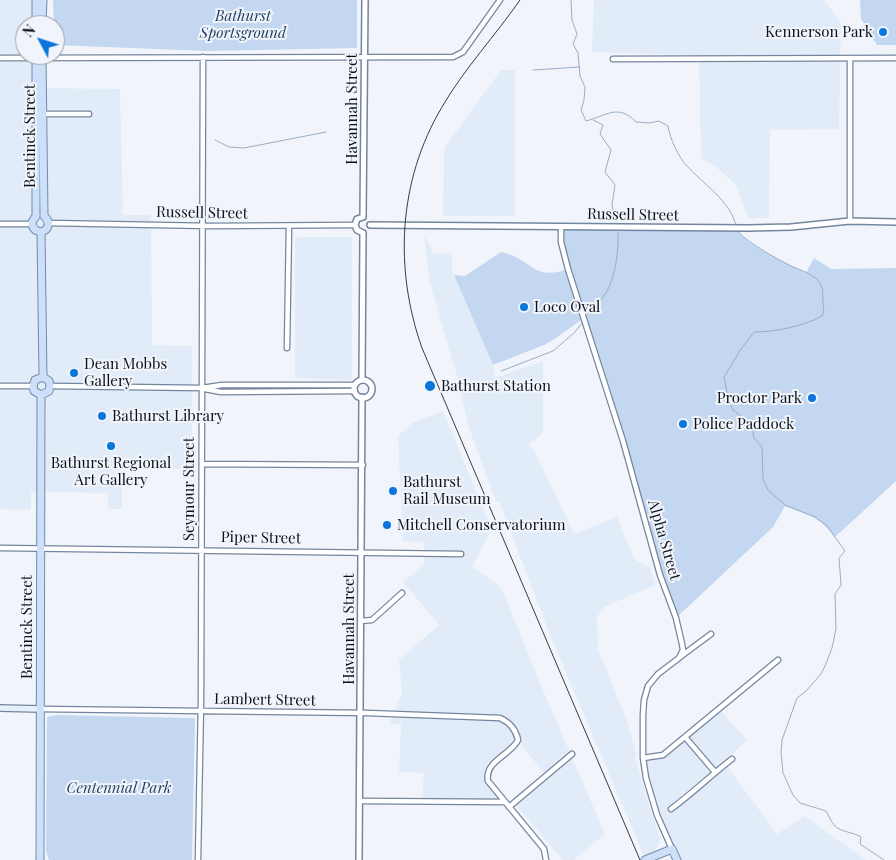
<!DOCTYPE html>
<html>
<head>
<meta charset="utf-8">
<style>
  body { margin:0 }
  #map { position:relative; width:896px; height:860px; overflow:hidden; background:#f1f5fb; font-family:"Playfair Display",serif }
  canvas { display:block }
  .north { position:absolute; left:15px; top:15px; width:50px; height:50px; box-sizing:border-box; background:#f1f5fb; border:1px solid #959aa1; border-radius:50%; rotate:310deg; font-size:14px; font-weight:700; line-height:20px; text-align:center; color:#0a1119 }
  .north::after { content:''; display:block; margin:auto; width:18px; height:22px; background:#0a75dd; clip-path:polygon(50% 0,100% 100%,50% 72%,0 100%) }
</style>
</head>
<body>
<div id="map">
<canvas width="896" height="860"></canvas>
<div class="north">N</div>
</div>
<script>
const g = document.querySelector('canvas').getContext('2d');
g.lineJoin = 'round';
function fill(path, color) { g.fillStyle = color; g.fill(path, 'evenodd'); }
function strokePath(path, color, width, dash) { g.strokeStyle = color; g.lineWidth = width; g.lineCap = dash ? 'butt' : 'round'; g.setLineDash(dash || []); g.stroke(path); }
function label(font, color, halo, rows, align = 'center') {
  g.font = font + ' "Playfair Display",serif'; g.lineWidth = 4; g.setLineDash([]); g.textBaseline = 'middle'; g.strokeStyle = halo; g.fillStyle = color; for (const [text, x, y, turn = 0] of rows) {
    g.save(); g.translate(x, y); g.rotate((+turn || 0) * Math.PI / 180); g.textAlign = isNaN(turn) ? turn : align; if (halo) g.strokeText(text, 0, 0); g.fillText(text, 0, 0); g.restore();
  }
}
fill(new Path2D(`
  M0 0H32V25H25V55H32V88L120 89 123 215H151L152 345 192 346V469L122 468V509H108V493L31 492V510L0 509Z
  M594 0H824L841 22 839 129 770 130 769 218H748L736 185 716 167 701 158 699 55 592 52Z
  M501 70H515V216H443L444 148Z
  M424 235 434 254 452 253V271L493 365 495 378 543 361V433L529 444 536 454 574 534 617 517 634 559 650 568 655 585 604 607V610L601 611 597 617 598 650 627 720 636 752 635 758 660 840 656 851 644 856 552 640 499 501 496 502 468 425 456 373 429 279Z
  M297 237H352V380L295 378V239Z
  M443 411 492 529 472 566 498 585 505 596 540 683 605 834 574 860H563L514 803 546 776 518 740 491 766 487 778 505 802 422 801 424 773 399 772 401 724 389 725 402 693 399 660 439 625 403 582 424 564V542L403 541 398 436 412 423Z
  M719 709 747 740 724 762 777 834 805 816 866 860H677L660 823 643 758 663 755Z`), '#e2ecf9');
fill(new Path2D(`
  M53 0H357V48L207 51 55 45Z
  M860 0H896V45H877L861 19Z
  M561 227 736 229C746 246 788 263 806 273L814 258 831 269 896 268V481L835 537C817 514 809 516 785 506L773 527 676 618 660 575 636 488 584 318 556 338 544 345 493 365 454 275 465 276 501 252C533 258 531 282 568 269L563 250Z
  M57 715 193 718 195 719 192 860H49L46 851 47 717Z`), '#c3d7f1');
strokePath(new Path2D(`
  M571 0 572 20 577 34 573 44 578 53 580 76 585 87 584 100 581 110 586 121C606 116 618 103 636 122L650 123 659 121 668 126C670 139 678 156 686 165 702 183 731 201 736 226
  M533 70 580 67
  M593 120 603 125 600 134 611 150 605 172 615 185 612 205 615 220
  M215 140 229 147 244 148 326 132
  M737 230C743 240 777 259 789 265 799 270 816 274 821 285 824 291 822 295 823 301 823 307 825 310 822 316 804 326 775 332 754 332L741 349 724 377 729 402 733 410 746 420 752 427 754 438 762 447 763 479 768 490 785 505 815 517 827 526 845 551 839 558 841 585 835 594 836 629 832 648 825 666 821 674 806 691 797 698 782 740 781 752 783 773 793 795 800 803 826 811C829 816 831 822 835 826 841 832 853 832 861 837L860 844 884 860
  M591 312C596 306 602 299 606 293 615 278 619 250 618 233
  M501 371 553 351 574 333 582 323`), '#98acc7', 1);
const minor = new Path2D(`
  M0 58 453 57 463 52 500 0
  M613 59 896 58
  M44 114H89
  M850 221V59
  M48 223 211 226 355 225
  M0 224H32
  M561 227V242L568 269 623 441 660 575 676 618 682 644 683 650 679 658 658 674 648 686 644 700 643 715V758L646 778 657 815 672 849
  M287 348 289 226
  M0 386H33
  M50 386 202 388 222 385H355
  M205 389 221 392 355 391
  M202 464 363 465
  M0 548 461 554
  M361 621 372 620 402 593
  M680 657 711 634
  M40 709 367 713 500 718C509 722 516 730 518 740 511 755 484 761 488 781L544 849 546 860
  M685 737 715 772
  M643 758 663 755 778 660
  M360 801 505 802
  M509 807 572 754
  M671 809C693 793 711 775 732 759
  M198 860 201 702 203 57`);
const tertiary = new Path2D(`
  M363 217 365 0
  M363 217 357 219 355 225 357 230 363 233
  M370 225 748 228 791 227 850 221 896 222
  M362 380 363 233
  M354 389a9 9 0 1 1 18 0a9 9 0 1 1-18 0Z
  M359 860 362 397`);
const secondary = new Path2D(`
  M0 708 40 709`);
const primary = new Path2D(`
  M36 0V25
  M42 25 43 0
  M36 55V216
  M42 55 44 216
  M36 216 32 222C32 228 35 231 41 232
  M41 232 43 377
  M41 232C49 230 51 222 44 216
  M41 395 34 391 33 386 35 380 43 377
  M41 395 49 391 50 386 49 381 43 377
  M40 860 41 395
  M645 860 672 849 677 860`);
strokePath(minor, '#74869e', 7);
strokePath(tertiary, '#74869e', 8);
strokePath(secondary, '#74869e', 8);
strokePath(primary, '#738ba8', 9);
strokePath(minor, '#fff', 4.5);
strokePath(tertiary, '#fff', 5);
strokePath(secondary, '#e6f0fc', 5.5);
strokePath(primary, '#cde0f9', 7);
strokePath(new Path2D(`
  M520 0C495 36 464 69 442 107 398 181 394 269 422 348L640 860`), '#353c43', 1);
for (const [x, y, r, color] of [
  [883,32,5,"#0a75dd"],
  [524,307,5,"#0a75dd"],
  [74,373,5,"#0a75dd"],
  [430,386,6,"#0a75dd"],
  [812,398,5,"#0a75dd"],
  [102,416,5,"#0a75dd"],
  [683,424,5,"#0a75dd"],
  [111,446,5,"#0a75dd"],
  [393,491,5,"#0a75dd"],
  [387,525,5,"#0a75dd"]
]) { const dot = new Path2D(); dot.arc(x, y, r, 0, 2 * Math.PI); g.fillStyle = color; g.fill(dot); strokePath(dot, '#f1f5fb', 2); }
label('italic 15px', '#203f64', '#f1f5fb', [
  ["Bathurst",243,16],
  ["Sportsground",243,33],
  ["Centennial Park",119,788]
]);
label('15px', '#0a1119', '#f1f5fb', [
  ["Kennerson Park",873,32,"right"],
  ["Loco Oval",534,307],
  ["Dean Mobbs",84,364],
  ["Gallery",84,381],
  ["Bathurst Station",441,386],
  ["Proctor Park",802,398,"right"],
  ["Bathurst Library",112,416],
  ["Police Paddock",693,424],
  ["Bathurst Regional",111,463,"center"],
  ["Art Gallery",111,480,"center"],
  ["Bathurst",403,482],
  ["Rail Museum",403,499],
  ["Mitchell Conservatorium",397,525]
], 'left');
label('15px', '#0a1119', '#f1f5fb', [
  ["Havannah Street",352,109,-90],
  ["Bentinck Street",30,136,-90],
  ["Russell Street",202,213,1],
  ["Russell Street",633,215,1],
  ["Seymour Street",189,489,-90],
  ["Piper Street",261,538,1],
  ["Alpha Street",664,540,74],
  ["Bentinck Street",27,627,-90],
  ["Havannah Street",349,629,-90],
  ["Lambert Street",265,700,1]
]);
</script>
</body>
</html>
